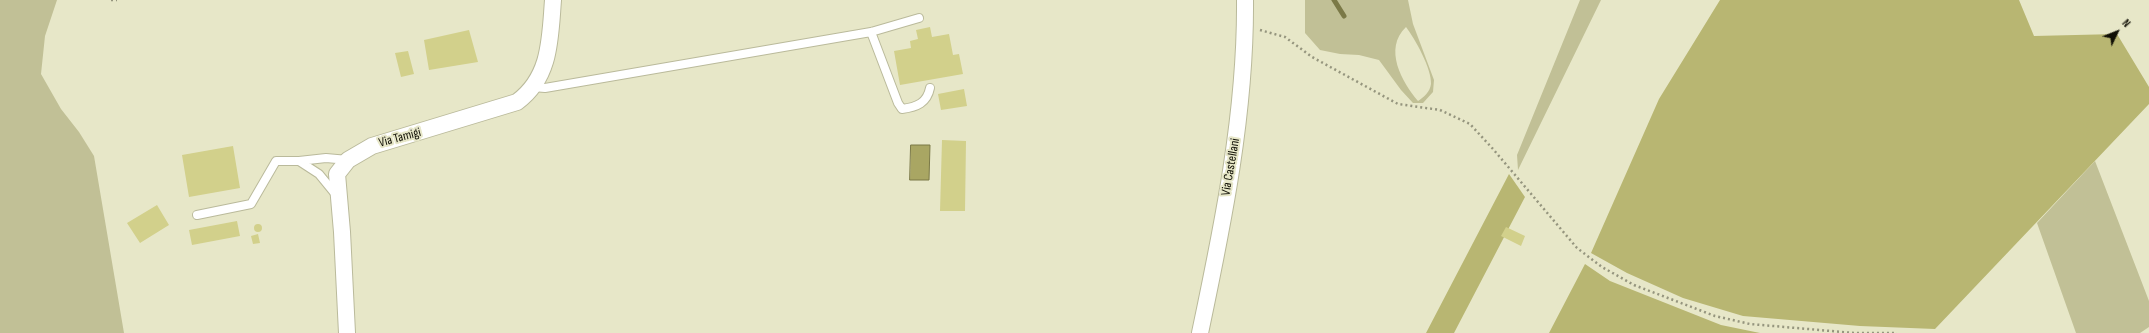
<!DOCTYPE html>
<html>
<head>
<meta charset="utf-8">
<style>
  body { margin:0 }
  #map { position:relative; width:2149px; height:333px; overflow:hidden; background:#e7e7c8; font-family:"Sofia Sans Condensed",sans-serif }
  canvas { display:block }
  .north { position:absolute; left:2097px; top:12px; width:40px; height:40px; -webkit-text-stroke:3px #e7e7c8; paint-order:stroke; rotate:47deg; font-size:11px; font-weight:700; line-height:16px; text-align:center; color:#100f05 }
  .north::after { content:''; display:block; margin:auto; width:14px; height:18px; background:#100f05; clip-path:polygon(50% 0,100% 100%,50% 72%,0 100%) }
</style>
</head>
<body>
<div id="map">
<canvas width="2149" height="333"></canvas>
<div class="north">N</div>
</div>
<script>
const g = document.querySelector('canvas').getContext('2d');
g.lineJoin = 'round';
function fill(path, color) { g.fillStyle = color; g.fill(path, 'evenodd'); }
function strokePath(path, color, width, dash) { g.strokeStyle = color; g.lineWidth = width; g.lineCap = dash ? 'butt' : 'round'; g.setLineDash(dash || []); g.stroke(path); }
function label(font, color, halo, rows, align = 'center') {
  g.font = font + ' "Sofia Sans Condensed",sans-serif'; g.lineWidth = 4; g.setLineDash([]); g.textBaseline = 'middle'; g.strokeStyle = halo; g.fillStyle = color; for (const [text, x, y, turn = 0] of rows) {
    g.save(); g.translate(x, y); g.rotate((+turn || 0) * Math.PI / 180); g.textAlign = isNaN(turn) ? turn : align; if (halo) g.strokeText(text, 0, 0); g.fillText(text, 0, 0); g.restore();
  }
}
fill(new Path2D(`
  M0 0H57L45 36 41 74 61 109 79 132 94 156 124 333H0Z
  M1305 0H1408L1413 24 1434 80 1433 92 1423 103H1413L1401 90 1379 60 1359 55 1340 54 1320 50 1305 33ZM1406 27C1415 39 1432 69 1431 84 1430 92 1424 97 1418 101 1402 82 1383 49 1406 27Z
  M1580 0H1601L1518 170 1517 155Z
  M2095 161 2149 301V327L2140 333H2076L2037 223Z`), '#c1c096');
fill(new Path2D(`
  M1720 0H2019L2034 36 2117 34 2149 87V104L1935 329 1860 326 1743 316 1683 298 1627 273 1591 253 1659 99Z
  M1509 174 1525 197 1454 333H1426Z
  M1585 264 1610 281 1663 302 1721 325 1760 333H1549Z`), '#b8b672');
const water = new Path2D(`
  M911 145H930L929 180H910Z`);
fill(water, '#a9a663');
strokePath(water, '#7b7947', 1);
strokePath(new Path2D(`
  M1334 0 1344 16`), '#7b7947', 5);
fill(new Path2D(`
  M930 27 932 37 949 34 953 55 959 54 963 74 900 85 894 51 911 48 910 41 918 39 916 30Z
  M469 30 478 62 429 70 424 40Z
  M408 51 414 74 401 77 395 53Z
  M964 89 967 106 941 110 938 94Z
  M942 140 966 141 965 211H940Z
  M233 146 240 188 189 197 182 155Z
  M157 205 169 225 140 243 127 223Z
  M237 221 240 236 192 245 189 230Z
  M254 228a4 4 0 1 1 8 0a4 4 0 1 1-8 0Z
  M1506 227 1525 236 1521 246 1501 236Z
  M258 234 260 243 253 244 251 236Z`), '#d2d08b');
const lane = new Path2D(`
  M871 32 898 103 902 109C917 107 927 103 930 88
  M533 87 545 88 871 32 919 18
  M337 196 319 174 299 161 326 158 348 160
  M197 215 251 204 276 161H299`);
const street = new Path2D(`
  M347 333 342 232 337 174 348 160 372 146 517 102C551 77 550 38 553 0
  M1200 333C1223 224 1246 112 1245 0`);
strokePath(lane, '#baba9b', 10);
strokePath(street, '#baba9b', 18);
strokePath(new Path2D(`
  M111 0H117
  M1260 30 1285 37 1312 57 1398 104 1440 110 1470 124 1493 149 1577 248 1602 267 1634 285 1715 316 1750 324 1854 333H1897`), '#95957e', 2.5, [2, 3]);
strokePath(lane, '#fff', 8);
strokePath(street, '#fff', 16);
label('13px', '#100f05', '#e7e7c8', [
  ["Via Tamigi",400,138,-15],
  ["Via Castellani",1231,167,-80]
]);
</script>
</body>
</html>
